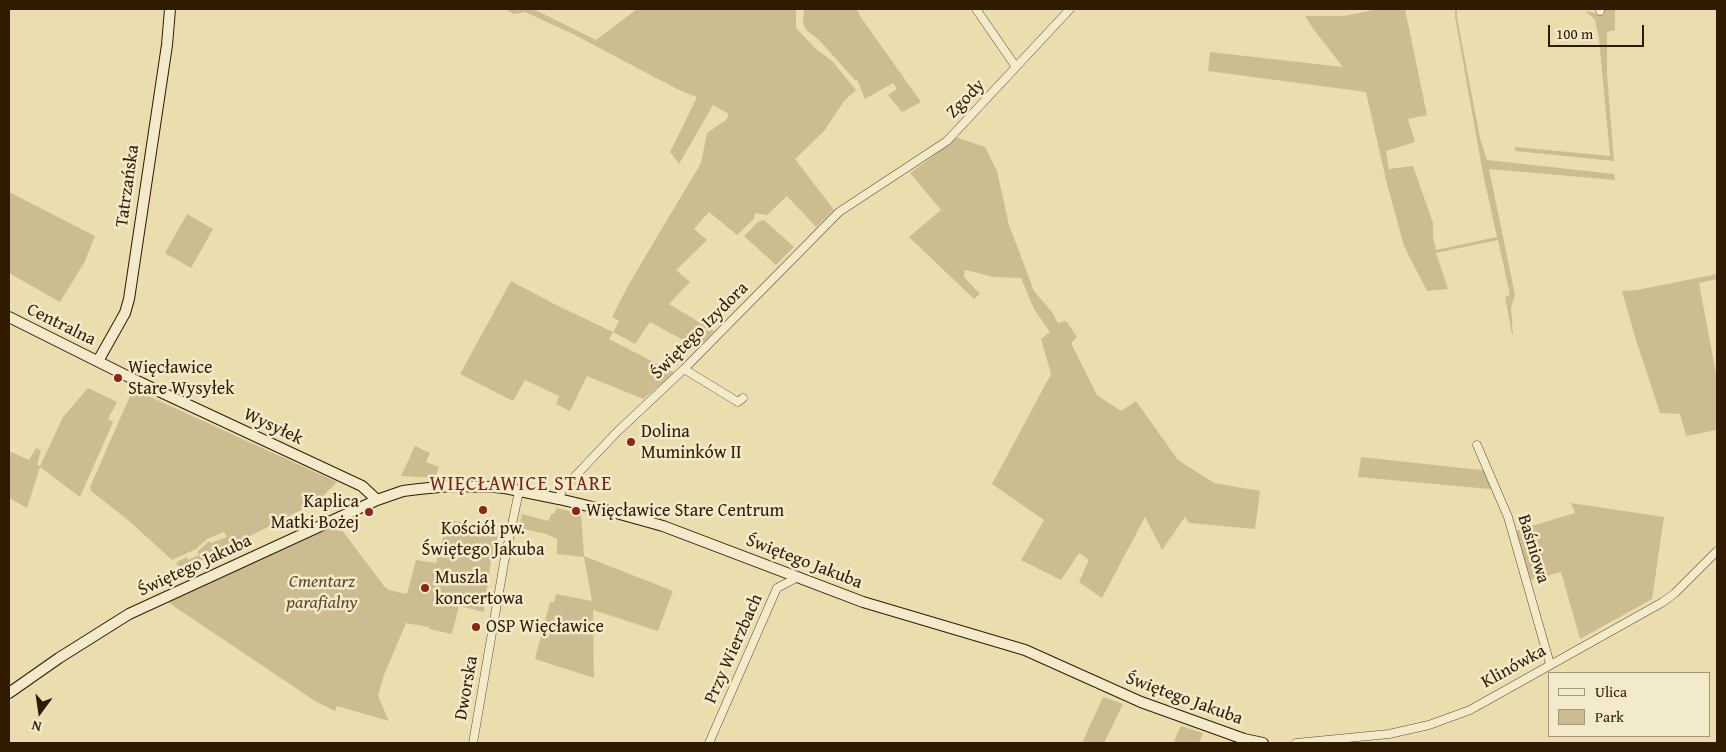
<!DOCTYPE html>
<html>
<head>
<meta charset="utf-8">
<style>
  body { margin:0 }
  #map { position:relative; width:1726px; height:752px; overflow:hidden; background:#ebdeae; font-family:"Gentium Book Plus",serif }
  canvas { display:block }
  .frame { position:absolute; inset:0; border:10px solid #301a00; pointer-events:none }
  .legend { position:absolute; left:1548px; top:672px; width:162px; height:65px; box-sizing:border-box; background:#f2eaca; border:1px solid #a49779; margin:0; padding:6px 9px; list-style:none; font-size:15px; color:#301a00 }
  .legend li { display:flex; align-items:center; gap:10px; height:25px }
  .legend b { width:25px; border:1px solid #a49779 }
  .north { position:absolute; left:15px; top:687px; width:50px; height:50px; -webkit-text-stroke:4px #f2eaca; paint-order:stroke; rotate:194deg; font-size:14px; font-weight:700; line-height:20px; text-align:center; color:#301a00 }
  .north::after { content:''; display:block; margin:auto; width:18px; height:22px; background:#301a00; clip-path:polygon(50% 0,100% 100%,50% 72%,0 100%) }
  .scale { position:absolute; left:1548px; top:25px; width:96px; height:22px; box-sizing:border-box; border:2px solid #301a00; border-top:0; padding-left:6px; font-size:15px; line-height:18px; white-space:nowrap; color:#301a00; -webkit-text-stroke:4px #f2eaca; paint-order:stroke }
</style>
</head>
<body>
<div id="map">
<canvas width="1726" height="752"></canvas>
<div class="frame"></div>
<ul class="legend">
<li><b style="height:6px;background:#f2eaca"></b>Ulica</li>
<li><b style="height:14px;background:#cbbd90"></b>Park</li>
</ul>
<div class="north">N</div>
<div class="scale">100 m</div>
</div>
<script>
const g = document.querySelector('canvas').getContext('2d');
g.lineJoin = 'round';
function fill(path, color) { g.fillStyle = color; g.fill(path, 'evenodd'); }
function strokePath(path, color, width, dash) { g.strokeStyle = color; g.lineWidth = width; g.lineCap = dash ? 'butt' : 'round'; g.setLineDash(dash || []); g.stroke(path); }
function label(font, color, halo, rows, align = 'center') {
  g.font = font + ' "Gentium Book Plus",serif'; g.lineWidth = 5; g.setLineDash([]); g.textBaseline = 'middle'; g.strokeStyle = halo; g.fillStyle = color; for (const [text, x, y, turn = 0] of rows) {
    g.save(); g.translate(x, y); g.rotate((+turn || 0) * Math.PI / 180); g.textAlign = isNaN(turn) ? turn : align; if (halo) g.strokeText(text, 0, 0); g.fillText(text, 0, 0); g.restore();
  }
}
fill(new Path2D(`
  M504 9H533L596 40 637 9H796V28L814 47 833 62 856 90 844 101 824 131 795 159 834 210 816 227 787 196 767 215 755 213 754 219 737 235 709 212 694 229 707 240 676 270 690 282 669 304 714 331 698 348 650 322 635 344 613 332 609 339 675 373 643 399 587 376 570 411 556 404 559 396 525 380 513 401 460 374 511 281 556 305 613 332 619 321 612 317 629 284 701 163 707 133 726 120 729 114 713 105 679 164 670 152 697 97 677 89 575 35 525 12 514 14Z
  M804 9H857L860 16 921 102 902 112 888 95 897 89 893 83 865 99 857 79 855 80 819 40 806 30 803 23Z
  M1378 9H1405L1427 115 1408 119 1415 142 1386 151 1389 169 1413 166 1433 223V237L1436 250 1497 237 1483 174 1455 17V9H1457V17L1480 138 1487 160 1614 174 1615 180 1489 169 1515 295 1511 307 1513 334H1512L1505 297 1510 295 1498 240 1436 253 1448 289 1427 291 1404 246 1386 180 1366 92 1208 71 1210 52 1343 67 1314 30 1305 16H1344Z
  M1604 9H1615V30L1607 32V74L1614 161 1515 151V147L1610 156 1599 39 1595 20 1585 11 1604 15Z
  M956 137 985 147 997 171 1009 225 1034 291 1052 312 1058 323 1066 321 1077 337 1071 343 1097 395 1121 411 1136 401 1178 460 1214 483 1260 491 1255 529 1189 523 1185 517 1162 550 1145 517 1102 598 1079 582 1089 560 1079 553 1061 580 1021 560 1044 520 992 484 1051 374 1041 339 1050 332 1034 309 1021 278 994 277 965 270 964 277 980 294 974 299 909 237 941 210 910 173 944 148Z
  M9 192 95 236 84 263 60 302 9 273Z
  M187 214 213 229 191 268 165 253Z
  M764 220 794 247 776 265 744 236 758 222Z
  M1717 274V279L1699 283 1717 379V430L1686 436 1680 414 1660 413 1636 340 1622 291 1637 290Z
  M88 388 117 402 108 419 113 422 80 497 40 467 27 508 9 498V451L29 460 36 448 41 450 37 465 40 466 63 417Z
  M133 389 337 482 317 502 183 570 176 564 178 561 187 557 188 560 199 555 198 551 209 541 211 543 227 537 224 532 207 539 196 549 172 560 128 520 91 491 90 487Z
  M415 446 430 453 426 462 439 467 435 478 401 476Z
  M1361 457 1490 471 1500 490 1358 477Z
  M1571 503 1664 517 1652 599 1580 639 1561 572 1531 580 1515 531 1575 513Z
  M557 508 581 514 584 556 673 591 658 631 593 610 594 678 535 659 550 602H554L556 594 592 601 584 557 557 554V539L546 534 519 528 522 514 548 521 552 513 554 514Z
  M448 519 495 532H499L491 560 484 612 459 606 452 634 430 629 428 627 406 623 384 675 378 696 389 721 337 706 335 711 315 701 166 601 338 525 384 586 389 590 407 594 416 560 436 563Z
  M1103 697 1123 704 1104 743H1082Z
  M1181 726 1203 733 1199 743H1173Z`), '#cbbd90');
const street = new Path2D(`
  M976 9 1016 67
  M1600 11V9
  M684 369 738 402 743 398
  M1477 445 1508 517 1550 664
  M559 499 562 490 617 432 684 369 839 212 947 141 1070 9
  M473 743 504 563 519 491
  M709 743 777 588 798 577
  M1296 743 1389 734 1429 725 1470 710 1663 602 1675 593 1717 551`);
const secondary = new Path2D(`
  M9 317 135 380 362 486 377 500
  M98 361 125 313 129 299 167 45 170 9
  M9 693 59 658 129 614 377 500 403 491 419 489 450 486 494 487 505 488 559 499 609 511 663 526 863 602 1025 650 1141 702 1244 739 1263 743`);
strokePath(street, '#5f4b2c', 9);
strokePath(secondary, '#301a00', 12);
strokePath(street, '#f2eaca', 8);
strokePath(secondary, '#f2eaca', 10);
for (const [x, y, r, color] of [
  [118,378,5,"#8f2418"],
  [631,442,5,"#8f2418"],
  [483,510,5,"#8f2418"],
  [576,511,5,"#8f2418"],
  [369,512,5,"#8f2418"],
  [425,588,5,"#8f2418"],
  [476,627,5,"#8f2418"]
]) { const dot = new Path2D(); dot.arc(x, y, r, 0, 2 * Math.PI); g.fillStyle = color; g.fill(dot); strokePath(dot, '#f2eaca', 2); }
label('18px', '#301a00', '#f2eaca', [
  ["Zgody",966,99,-46],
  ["Tatrzańska",128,186,-82],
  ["Centralna",61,325,26],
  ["Świętego Izydora",700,331,-45],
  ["Wysyłek",273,427,25],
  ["Baśniowa",1533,549,73],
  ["Świętego Jakuba",804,562,21],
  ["Świętego Jakuba",195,566,-25],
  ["Przy Wierzbach",734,649,-66],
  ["Klinówka",1514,667,-29],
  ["Dworska",467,688,-80],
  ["Świętego Jakuba",1184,699,20]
]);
label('18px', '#301a00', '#f2eaca', [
  ["Więcławice",128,368],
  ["Stare Wysyłek",128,389],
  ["Dolina",641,432],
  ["Muminków II",641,453],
  ["Kaplica",359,502,"right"],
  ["Matki Bożej",359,523,"right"],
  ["Więcławice Stare Centrum",586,511],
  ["Kościół pw.",483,529,"center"],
  ["Świętego Jakuba",483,550,"center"],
  ["Muszla",435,578],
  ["koncertowa",435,599],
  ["OSP Więcławice",486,627]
], 'left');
label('italic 18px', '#5e4b2b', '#f2eaca', [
  ["Cmentarz",322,582],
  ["parafialny",322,603]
]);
g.letterSpacing = '1px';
label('20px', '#7a1f14', '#f2eaca', [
  ["WIĘCŁAWICE STARE",521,485]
]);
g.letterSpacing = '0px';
</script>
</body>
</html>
